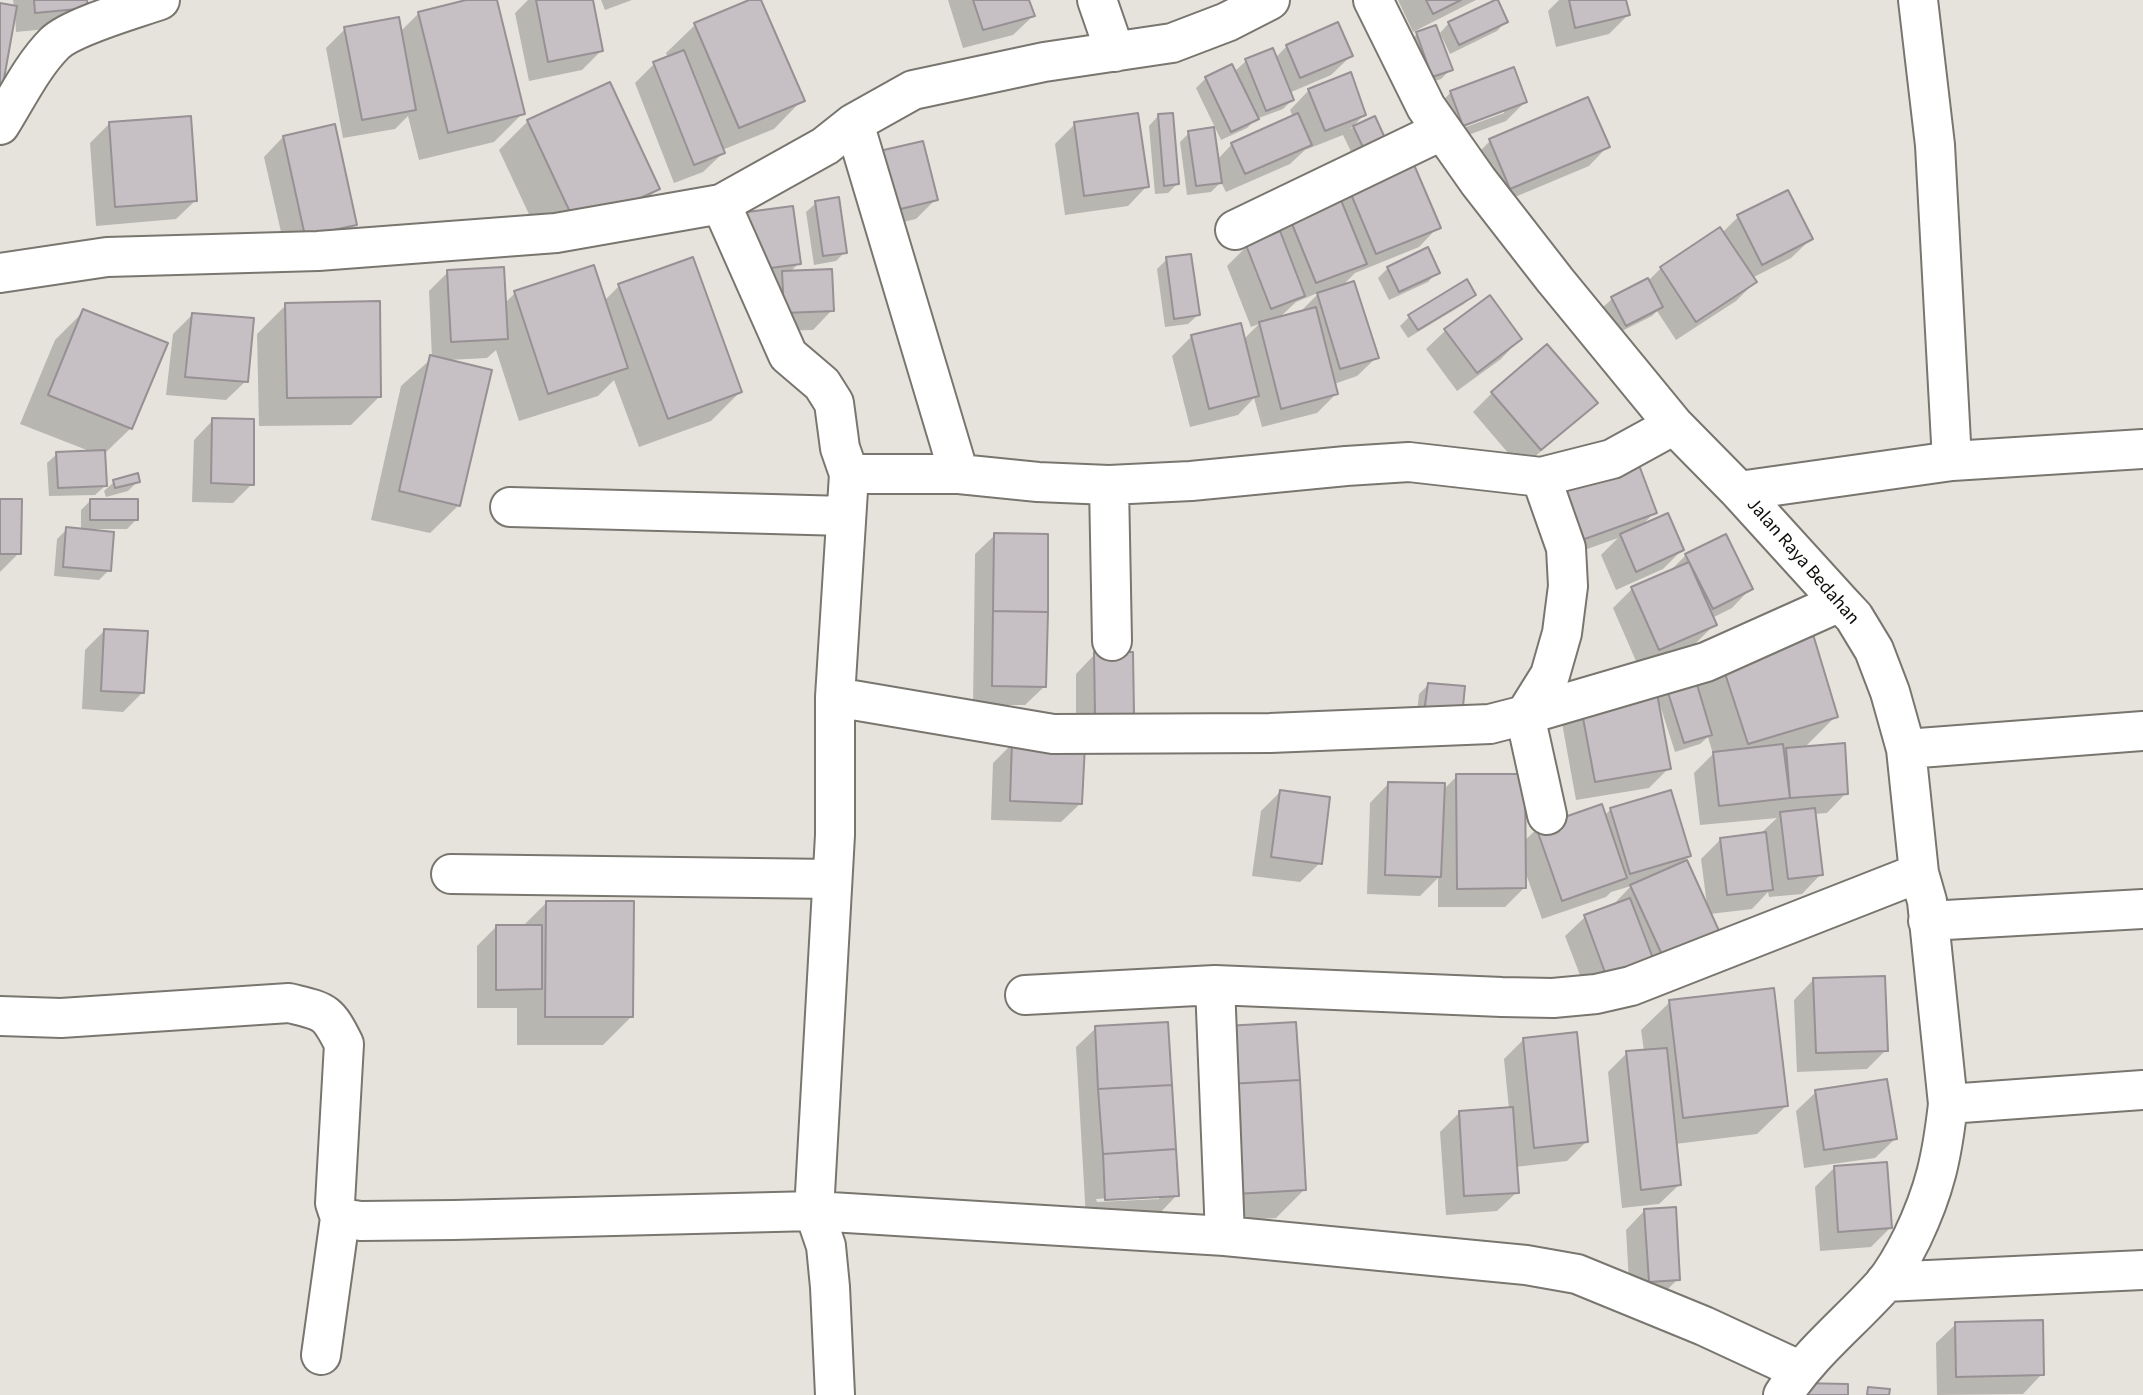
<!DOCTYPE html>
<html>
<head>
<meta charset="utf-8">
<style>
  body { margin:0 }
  canvas { display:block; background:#e6e3dc }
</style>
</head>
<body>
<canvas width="2143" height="1395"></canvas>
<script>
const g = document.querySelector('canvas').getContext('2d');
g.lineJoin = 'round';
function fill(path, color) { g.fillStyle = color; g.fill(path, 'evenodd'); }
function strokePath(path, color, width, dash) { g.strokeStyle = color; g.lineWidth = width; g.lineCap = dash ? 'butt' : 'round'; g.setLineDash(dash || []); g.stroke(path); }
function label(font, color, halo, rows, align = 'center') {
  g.font = font + ' "Source Sans 3",sans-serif'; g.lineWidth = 5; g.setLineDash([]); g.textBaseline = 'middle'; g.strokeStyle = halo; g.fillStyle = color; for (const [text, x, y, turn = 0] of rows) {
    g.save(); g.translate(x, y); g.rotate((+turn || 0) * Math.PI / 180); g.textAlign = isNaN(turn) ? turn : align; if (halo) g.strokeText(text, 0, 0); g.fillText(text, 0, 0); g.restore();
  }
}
fill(new Path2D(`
  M13 0H85L67 27 16 32 15 15 0 4 14 7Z
  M473 0H495L523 113 494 142 419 160 408 116 395 129 343 138 326 48 345 29 400 32 419 13Z
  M528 0H591L601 51 582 70 529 81 515 13Z
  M601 0H632L605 10Z
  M753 0H759L802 100 774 129 722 150 723 153 703 172 674 183 635 83 654 64 668 58 666 53 695 25Z
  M948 0H1027L1033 16 1013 35 963 48Z
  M1398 0H1476L1413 32Z
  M1559 0H1625L1628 15 1609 34 1556 47 1548 11Z
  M1506 21 1497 31 1450 54 1440 33 1449 23Z
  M1417 34 1451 69 1441 79 1423 85 1408 43Z
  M1287 46 1351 56 1331 75 1289 93 1292 100 1283 109 1256 119 1247 128 1221 140 1196 88 1206 78 1234 72 1246 61 1275 58Z
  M1309 90 1364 115 1350 129 1374 119 1357 164 1343 135 1305 150 1290 164 1226 192 1221 182 1211 192 1187 195 1180 142 1189 133 1217 160 1232 144 1293 117 1290 110Z
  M1451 92 1525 102 1506 121 1444 144 1432 112ZM1504 109V113L1455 131 1454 127Z
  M1158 116 1177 184 1168 193 1155 194 1149 126Z
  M528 121 658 188 629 217 548 255 499 150Z
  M110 123 196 200 176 219 96 226 90 143Z
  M1075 124 1147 186 1128 206 1065 215 1055 144Z
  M283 137 355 224 335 244 286 254 264 157Z
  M1490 141 1608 146 1589 166 1491 207 1471 160Z
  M856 173 936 199 916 219 869 230Z
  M1349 189 1438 227 1419 247 1355 273 1340 288 1377 357 1357 376 1334 384 1337 393 1317 413 1262 427 1254 398 1238 415 1190 427 1172 356 1192 336 1243 340 1259 324 1251 327 1227 266 1247 246 1278 234 1291 221ZM1320 292 1299 313 1279 318 1296 302Z
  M816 203 845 252 836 261 814 265 806 212Z
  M747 214 799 263 789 273 832 310 813 330 765 331 773 283 736 289 728 234Z
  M1738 217 1811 239 1791 258 1752 278 1755 282 1736 301 1676 340 1657 311 1652 316 1616 334 1602 308 1612 299 1648 281 1661 268 1722 233Z
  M1167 259 1198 315 1188 324 1165 327 1157 269Z
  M1388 268 1437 272 1428 282 1389 300 1378 278Z
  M448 272 505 303 515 293 604 301 619 286 740 392 711 421 639 447 614 380 598 396 519 421 496 350 487 358 448 360 459 505 430 533 371 520 401 386 432 358 429 291Z
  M1474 294 1464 304 1408 338 1400 326 1409 317Z
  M286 305 380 396 351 425 259 426 257 334Z
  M84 311 131 428 103 455 105 486 95 495 49 496 47 463 57 454 92 452 20 424 55 340Z
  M193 314 246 381 226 400 166 395 173 334Z
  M1446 330 1520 339 1501 359 1457 391 1426 349Z
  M1492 393 1595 402 1576 422 1521 468 1473 412Z
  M213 420 252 484 233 503 192 502 194 440Z
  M138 481 128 491 106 497 104 491 114 482Z
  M0 501 19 553 0 572Z
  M90 501 136 520 127 529H93L109 570 99 580 54 576 57 539 67 529 81 531V510Z
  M1655 512 1640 527 1682 550 1663 569 1616 590 1601 555 1618 538 1559 559 1543 514Z
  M995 535 1045 686 1025 705H973L975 554Z
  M1686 555 1751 588 1732 608 1712 618 1715 624 1695 644 1639 668 1613 608 1632 589 1668 573Z
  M104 631 143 692 123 712 82 709 85 650Z
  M1095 654 1132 714 1076 734V674Z
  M1721 660 1836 716 1804 748 1846 793 1827 813 1814 814 1821 874 1802 894 1769 897 1768 892 1752 909 1710 914 1718 932 1588 996 1565 936 1585 917 1612 906 1631 886 1611 892 1606 897 1542 919 1525 871 1524 888 1505 907H1438V878L1420 896 1367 894 1370 803 1389 783 1443 790 1457 776 1524 841 1537 829 1604 816 1611 809 1689 855 1685 860 1707 905 1701 859 1721 839 1761 833 1777 818 1700 825 1694 773 1713 754 1708 737 1700 744 1675 752 1659 702H1657L1669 768 1649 788 1576 800 1562 723Z
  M1429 684 1463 687 1416 722 1419 694Z
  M1013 743 1081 803 1061 822 991 820 993 763Z
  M1280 792 1320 863 1300 882 1252 876 1261 811Z
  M546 903 632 1016 603 1045H517V1008H477V946L497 926 522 927Z
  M1813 980 1886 1050 1867 1069 1797 1072 1794 1000Z
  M1670 1002 1786 1106 1757 1134 1675 1144 1679 1185 1659 1204 1622 1208 1608 1072 1627 1053 1644 1051 1641 1030Z
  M1096 1028 1177 1195 1158 1215 1086 1219 1076 1047ZM1159 1195V1199L1097 1202 1096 1199Z
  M1523 1040 1586 1142 1567 1161 1515 1167 1517 1192 1497 1211 1446 1215 1440 1132 1460 1112 1509 1109 1504 1059Z
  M1816 1092 1895 1139 1875 1158 1804 1168 1796 1111Z
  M1210 1105 1304 1190 1276 1218 1207 1222 1200 1114Z
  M1835 1167 1890 1228 1871 1247 1820 1251 1815 1187Z
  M1645 1210 1678 1279 1659 1298 1630 1300 1626 1230Z
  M1956 1324 2042 1374 2023 1394 1937 1395 1936 1343Z`), '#0003');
const building = new Path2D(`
  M34 0H87L88 8 35 13Z
  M466 0H497L525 114 448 133 418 12Z
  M536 0H593L603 51 548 62Z
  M749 0H761L805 101 739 128 694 23Z
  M973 0H1029L1035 16 983 30Z
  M1426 0H1461L1433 14Z
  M1495 0H1498L1508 22 1459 45 1448 22Z
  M1569 0H1626L1630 15 1575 28Z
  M0 3 17 6 0 101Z
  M399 17 416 110 362 120 344 27Z
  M1338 22 1353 56 1300 78 1286 45Z
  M1436 25 1453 70 1432 77 1416 32Z
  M1273 48 1294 100 1266 111 1245 59Z
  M684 50 725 153 694 165 653 62Z
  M1232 64 1259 119 1231 132 1205 77Z
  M1514 67 1527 102 1463 126 1450 91Z
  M1351 72 1366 115 1325 131 1308 89Z
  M610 82 660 189 577 227 527 120Z
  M1588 97 1610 147 1510 189 1489 139Z
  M1138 113 1149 187 1084 196 1074 122Z
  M1173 113 1179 184 1164 186 1158 114Z
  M1298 113 1312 145 1245 174 1231 143Z
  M191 116 197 201 115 207 109 122Z
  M1375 116 1389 147 1367 156 1353 126Z
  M335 124 357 225 305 236 283 136Z
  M1214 127 1222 183 1196 186 1188 131Z
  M923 141 938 200 888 212 875 152Z
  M1412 160 1441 228 1376 254 1348 187Z
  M1788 190 1813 239 1762 265 1737 215Z
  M839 197 847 253 823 256 815 201Z
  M1341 200 1367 264 1316 283 1290 219Z
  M793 206 801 264 755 270 747 212Z
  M1720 227 1757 282 1696 322 1660 267Z
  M1280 231 1305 296 1271 309 1246 245Z
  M1428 247 1440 273 1399 292 1387 267Z
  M1191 254 1200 315 1174 319 1166 257Z
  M693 257 742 392 668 419 618 284Z
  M594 265 628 368 548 394 514 291Z
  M504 267 508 339 451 342 447 270Z
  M832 269 834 311 784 313 782 271Z
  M1648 278 1663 307 1626 326 1611 297Z
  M1467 279 1476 295 1418 330 1408 315Z
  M1354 281 1379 358 1340 369 1317 293Z
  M1490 295 1522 339 1477 373 1444 329Z
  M380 301 381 397 287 398 285 303Z
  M1316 307 1338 394 1281 409 1259 322Z
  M83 309 168 343 132 429 48 395Z
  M192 313 254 318 248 382 185 377Z
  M1241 323 1259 396 1209 409 1191 335Z
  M1547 344 1598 403 1541 450 1491 392Z
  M430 355 492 370 460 506 399 491Z
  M212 418 254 419V485L211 483Z
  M105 450 107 486 58 488 56 452Z
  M1639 465 1657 513 1579 541 1561 493Z
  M138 473 140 482 115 488 113 480Z
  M0 499H22L21 554H0Z
  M90 499H138V520H90Z
  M1668 513 1684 550 1636 572 1620 534Z
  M66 527 114 532 111 571 63 567Z
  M994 533 1048 534V612L993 611Z
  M1726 534 1753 589 1713 609 1685 554Z
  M1689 562 1717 625 1659 650 1631 587Z
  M993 611 1048 612 1046 687 992 686Z
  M104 629 148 631 144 693 101 691Z
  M1812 631 1838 717 1748 744 1720 658Z
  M1094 652H1133L1134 715H1095Z
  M1693 671 1712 735 1684 743 1664 680Z
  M1428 683 1465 686 1462 717 1424 713Z
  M1656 688 1671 769 1595 782 1580 702Z
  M1012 741 1085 745 1082 804 1010 801Z
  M1845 743 1848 794 1790 798 1786 748Z
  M1783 744 1790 798 1719 806 1713 752Z
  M1456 774H1525L1526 888 1457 889Z
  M1388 782 1445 783 1441 877 1385 875Z
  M1280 790 1330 797 1322 864 1271 857Z
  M1671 790 1691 856 1630 874 1610 808Z
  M1602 804 1627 878 1562 901 1536 827Z
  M1815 808 1823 875 1788 879 1780 812Z
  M1766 832 1773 890 1727 895 1720 838Z
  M1687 860 1720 933 1664 959 1630 885Z
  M1630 898 1654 961 1607 978 1584 915Z
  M546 901H634L633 1017H545Z
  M496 925H542V989L496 990Z
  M1885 976 1888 1051 1816 1053 1813 978Z
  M1774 988 1788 1106 1683 1118 1669 1000Z
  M1168 1022 1172 1085 1098 1089 1095 1026Z
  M1296 1022 1300 1080 1228 1084 1225 1026Z
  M1577 1032 1588 1142 1534 1148 1523 1038Z
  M1667 1048 1681 1185 1641 1190 1626 1051Z
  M1887 1079 1897 1139 1824 1150 1815 1090Z
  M1300 1080 1306 1190 1235 1194 1228 1084Z
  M1172 1085 1176 1149 1103 1154 1098 1089Z
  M1513 1107 1519 1193 1464 1196 1459 1111Z
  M1176 1149 1179 1196 1105 1200 1103 1154Z
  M1887 1162 1892 1228 1838 1232 1834 1166Z
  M1676 1207 1680 1280 1649 1282 1644 1209Z
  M2043 1320 2044 1375 1956 1377 1955 1322Z
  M1798 1383 1848 1384V1395H1798Z
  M1868 1387 1890 1389 1889 1395H1867Z`);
fill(building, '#c6bfc3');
strokePath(building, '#979094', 2);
const minor = new Path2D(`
  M1097 0 1115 52
  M1373 0 1426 107 1478 181 1555 280 1674 425 1739 491 1840 602 1854 617 1874 650 1890 692 1906 749 1919 873 1927 901 1948 1104C1942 1157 1935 1190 1912 1238 1904 1254 1895 1270 1884 1284 1850 1322 1811 1352 1783 1395
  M1918 0 1935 145 1952 461
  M854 123 959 474
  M0 125C17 98 32 66 55 43 73 26 135 9 160 0
  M721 204 788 355 822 384 834 403 840 448 849 474 835 697V835L814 1211 826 1246 830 1287 835 1395
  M1235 230 1441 131
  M0 273 107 257 318 251 556 233 721 204 825 146 854 123 913 90 1044 62 1172 43 1227 22 1270 0
  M849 474H959L1038 482 1109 485 1191 481 1346 466 1409 462 1541 477 1612 459 1674 425
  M1109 485 1112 641
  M1739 491 1952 461 2143 449
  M510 507 846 516
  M835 697 1053 734 1270 733 1490 724 1525 715 1550 675 1562 633 1568 586 1566 548 1541 477
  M1906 749 2143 731
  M1547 815 1525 715 1706 662 1840 602
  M451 874 832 879
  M1928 921 2143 909
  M1215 985 1225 1236
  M1025 995 1215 985 1502 997 1553 998 1596 994 1631 986 1919 873
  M0 1016 61 1018 289 1003C325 1012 327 1010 344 1044L335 1203 340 1218 361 1221 454 1220 814 1211 1225 1236 1526 1265 1577 1274 1704 1326 1799 1370
  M1948 1104 2143 1090
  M1885 1282 2143 1270
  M321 1355 340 1218`);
strokePath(minor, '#78766f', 42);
strokePath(minor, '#fff', 38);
label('19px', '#0f0e0b', '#fff', [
  ["Jalan Raya Bedahan",1802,562,49]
]);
</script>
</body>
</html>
